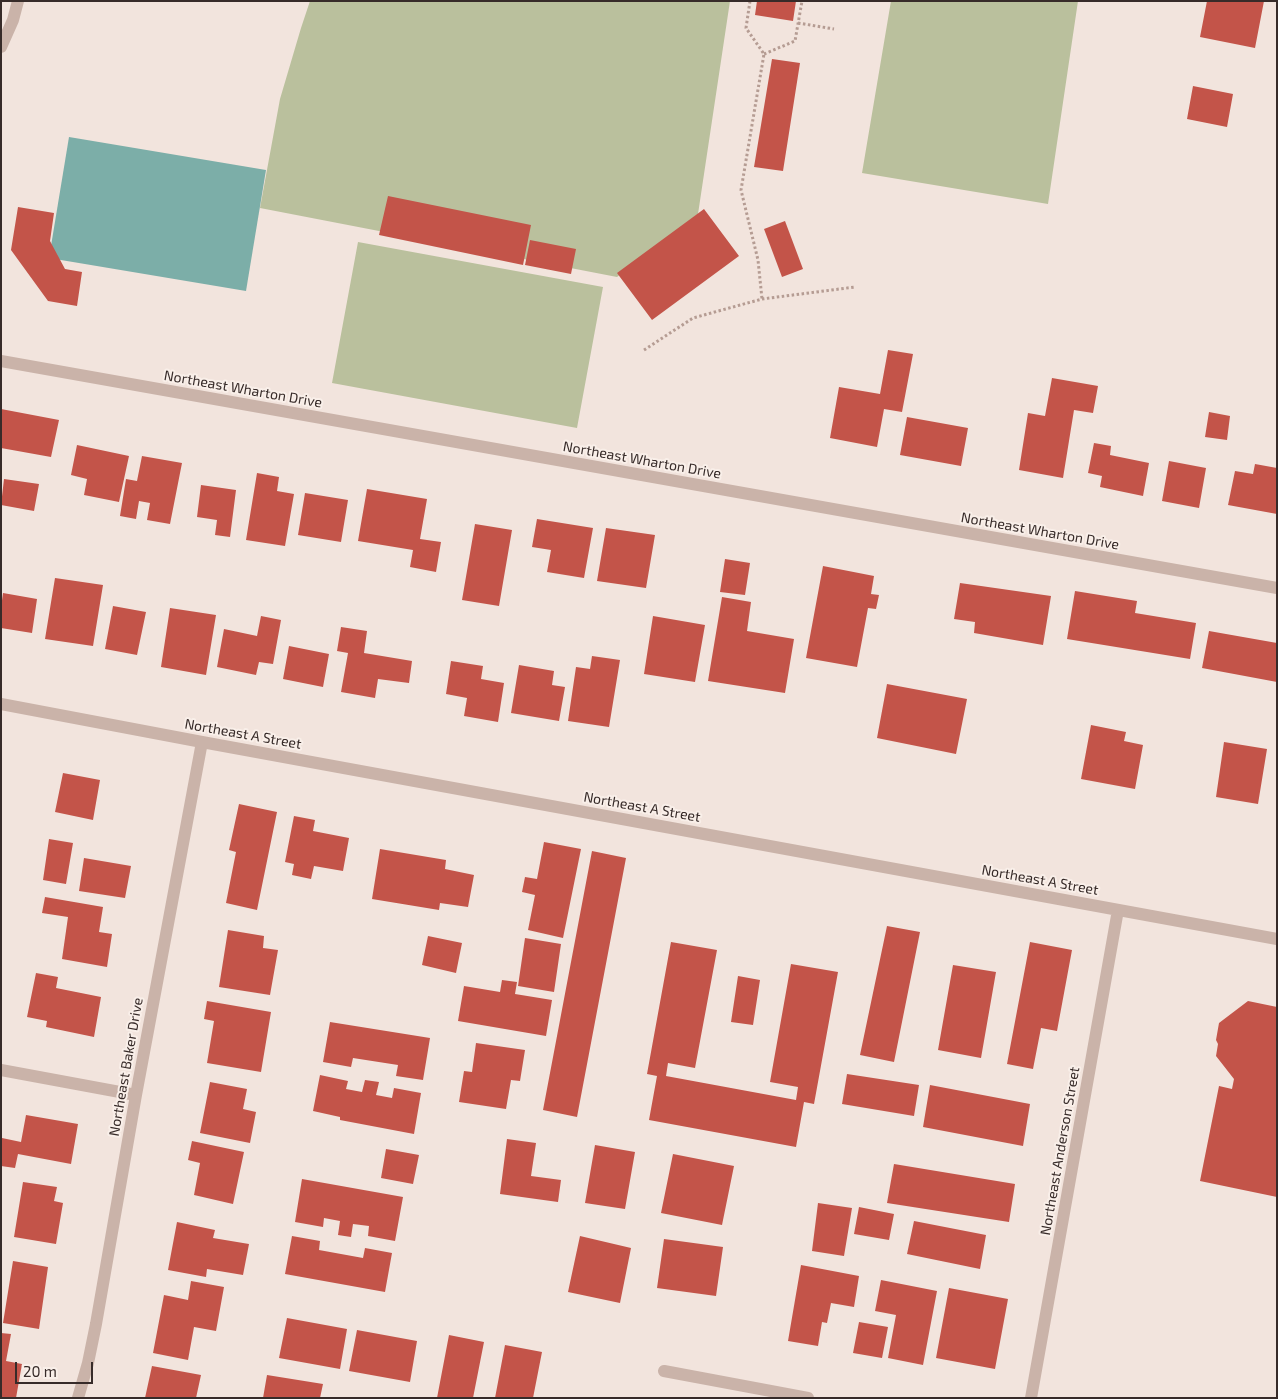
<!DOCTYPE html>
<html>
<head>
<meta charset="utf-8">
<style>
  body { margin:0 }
  #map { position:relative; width:1278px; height:1399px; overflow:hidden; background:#f2e4dd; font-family:"Exo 2",sans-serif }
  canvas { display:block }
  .frame { position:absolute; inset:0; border:2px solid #372b29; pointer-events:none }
  .scale { position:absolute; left:15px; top:1362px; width:78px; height:22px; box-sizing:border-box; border:2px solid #372b29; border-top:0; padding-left:6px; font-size:15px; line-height:18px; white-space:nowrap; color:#372b29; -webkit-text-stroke:4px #f9efe9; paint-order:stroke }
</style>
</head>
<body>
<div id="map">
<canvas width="1278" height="1399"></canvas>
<div class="frame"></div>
<div class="scale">20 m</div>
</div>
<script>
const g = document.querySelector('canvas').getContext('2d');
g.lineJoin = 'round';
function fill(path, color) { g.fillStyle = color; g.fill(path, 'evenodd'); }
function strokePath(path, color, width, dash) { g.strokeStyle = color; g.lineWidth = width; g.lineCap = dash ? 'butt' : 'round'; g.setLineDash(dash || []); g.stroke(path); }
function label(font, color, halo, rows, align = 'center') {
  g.font = font + ' "Exo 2",sans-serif'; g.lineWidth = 4; g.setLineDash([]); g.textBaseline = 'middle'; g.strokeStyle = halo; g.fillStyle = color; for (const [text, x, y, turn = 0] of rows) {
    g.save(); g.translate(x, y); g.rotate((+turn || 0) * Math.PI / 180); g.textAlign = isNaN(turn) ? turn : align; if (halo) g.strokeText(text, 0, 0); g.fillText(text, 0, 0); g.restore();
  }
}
fill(new Path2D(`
  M310 1H730L698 214 617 277 260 208 280 99 301 28Z
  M891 1H1078L1048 204 862 173Z
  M358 242 603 287 577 428 332 383Z`), '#bac09d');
fill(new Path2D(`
  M69 137 266 170 246 291 49 258Z`), '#7caea8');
fill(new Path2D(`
  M757 1H796L793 21 755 15Z
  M1207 1H1264L1255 48 1200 37Z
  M772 59 800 63 783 171 754 167Z
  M1193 86 1233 94 1227 127 1187 119Z
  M388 196 531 225 523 265 379 235Z
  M18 207 54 213 50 241 65 269 82 272 77 306 48 301 11 250Z
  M704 209 739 256 652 320 617 273Z
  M785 221 803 269 782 277 764 229Z
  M530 240 576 249 571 274 525 265Z
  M888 350 913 354 902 412 884 409 877 447 830 438 839 387 880 394Z
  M1052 378 1098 386 1093 413 1074 410 1063 478 1019 470 1028 413 1045 416Z
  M1 409 59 420 51 457 1 448Z
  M1209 412 1230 416 1227 440 1205 437Z
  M907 417 968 428 961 466 900 455Z
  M1094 443 1111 446 1110 455 1149 463 1143 496 1100 487 1102 476 1088 473Z
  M77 445 129 456 119 502 84 495 87 479 71 475Z
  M142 456 182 463 170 524 147 520 150 503 139 501 136 519 120 516 126 479 137 481Z
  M1169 461 1206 468 1199 508 1162 501Z
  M1255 464 1277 468V514L1228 505 1235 471 1253 474Z
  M257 473 279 477 277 491 294 494 285 546 246 540Z
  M4 479 39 484 34 511 1 505Z
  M201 485 236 490 230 537 215 535 217 520 197 517Z
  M367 489 427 499 420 539 441 542 436 572 410 567 413 550 358 541Z
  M305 493 348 500 341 542 298 535Z
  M537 519 593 528 584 578 547 572 551 550 532 547Z
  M475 524 512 530 499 606 462 600Z
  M606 528 655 535 646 588 597 581Z
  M725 559 750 563 745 595 720 592Z
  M823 566 874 576 871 594 879 595 876 609 868 608 857 667 806 658Z
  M55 578 103 585 93 646 45 639Z
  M960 583 1051 596 1043 645 974 633 975 622 954 619Z
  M1075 591 1137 601 1135 613 1196 623 1190 659 1067 639Z
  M3 593 37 599 32 633 1 628V608Z
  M722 597 751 602 747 631 794 639 785 693 708 681Z
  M113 606 146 612 137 655 105 649Z
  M170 608 216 615 206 675 161 667Z
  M261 616 281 620 273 664 259 662 256 675 217 667 224 629 257 636Z
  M653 616 705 625 695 682 644 674Z
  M341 627 367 631 364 653 412 661 409 683 378 679 375 698 341 692 348 653 337 651Z
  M1209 631 1277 643V682L1202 668Z
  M289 646 329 654 323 687 283 679Z
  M592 656 620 660 609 727 568 721 576 667 590 669Z
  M451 661 483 666 481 679 504 683 498 722 464 716 467 698 446 694Z
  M519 665 554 671 552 685 565 687 559 721 511 713Z
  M887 684 967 699 956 754 877 738Z
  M1091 725 1126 732 1124 741 1143 745 1135 789 1081 779Z
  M1224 742 1267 749 1258 804 1216 797Z
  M63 773 100 780 93 820 55 812Z
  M239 804 277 812 257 910 226 903 236 852 229 850Z
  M294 816 315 820 313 831 349 838 343 871 314 866 311 879 292 875 294 864 285 862Z
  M49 839 73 843 66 884 43 880Z
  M544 842 581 849 563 938 528 930 535 895 522 892 525 877 537 879Z
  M380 849 446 860 445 869 474 875 468 907 440 903 439 910 372 899Z
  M592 851 626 858 577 1117 543 1110Z
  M84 858 131 866 125 898 79 891Z
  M45 897 103 907 99 932 112 934 107 967 62 959 68 917 42 913Z
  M887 926 920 932 894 1062 860 1055Z
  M228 930 264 936 263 948 278 950 270 995 219 987Z
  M428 936 462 943 456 973 422 965Z
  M525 938 561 944 554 992 518 986Z
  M671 942 717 950 695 1068 668 1063 666 1076 796 1100 798 1087 770 1082 791 964 838 972 814 1104 804 1102 796 1147 649 1120 657 1076 647 1074Z
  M1030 942 1072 950 1057 1031 1041 1028 1033 1069 1007 1064Z
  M953 965 996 972 981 1058 938 1050Z
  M36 973 58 977 56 988 101 997 94 1037 46 1027 47 1021 27 1017Z
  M738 976 760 980 753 1025 731 1022Z
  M502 980 517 982 515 994 552 1000 546 1036 458 1021 464 986 500 992Z
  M207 1001 271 1012 261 1072 207 1063 214 1021 204 1019Z
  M1248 1001 1277 1007V1197L1200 1181 1219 1086 1232 1089 1234 1079 1216 1056 1218 1044 1216 1040 1219 1023Z
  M330 1022 430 1038 423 1080 396 1076 398 1065 353 1058 351 1067 323 1062Z
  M476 1043 525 1050 520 1081 511 1080 506 1109 459 1102 464 1071 472 1072Z
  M847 1074 919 1085 914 1116 842 1104Z
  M320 1075 348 1081 346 1089 362 1092 365 1080 379 1082 376 1095 392 1098 394 1088 421 1093 414 1134 340 1120V1117L313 1111Z
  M210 1082 247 1089 243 1109 256 1112 250 1143 200 1133Z
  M930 1085 1030 1104 1023 1146 923 1127Z
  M26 1115 78 1124 71 1164 18 1154 15 1168 1 1166 2 1138 21 1142Z
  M507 1139 536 1143 531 1176 561 1180 558 1202 500 1194Z
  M192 1141 244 1152 233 1204 194 1195 200 1163 188 1160Z
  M595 1145 635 1152 625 1209 585 1203Z
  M386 1149 419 1155 413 1184 381 1178Z
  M673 1154 734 1166 722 1225 661 1213Z
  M894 1164 1015 1184 1009 1222 887 1203Z
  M302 1179 403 1197 395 1241 368 1236 369 1226 353 1224 351 1237 338 1235 340 1221 324 1218 323 1227 295 1222Z
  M23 1182 57 1187 54 1201 63 1203 56 1244 14 1237Z
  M818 1203 852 1208 844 1256 812 1251Z
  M859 1207 894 1214 889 1240 854 1234Z
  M914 1221 986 1235 980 1269 907 1254Z
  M177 1222 215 1230 213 1238 249 1244 243 1275 207 1269 206 1277 168 1270Z
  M292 1236 320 1241 319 1250 363 1258 365 1248 392 1253 385 1292 285 1274Z
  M580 1236 631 1248 620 1303 568 1292Z
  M664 1239 723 1247 716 1296 657 1288Z
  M13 1261 48 1267 39 1329 3 1323Z
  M801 1265 859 1276 854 1307 831 1303 827 1323 822 1322 818 1346 788 1341Z
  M881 1280 937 1291 923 1365 888 1358 896 1315 875 1311Z
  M191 1281 224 1287 216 1331 194 1327 188 1360 153 1353 164 1295 188 1300Z
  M949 1288 1008 1299 995 1369 936 1358Z
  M287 1318 347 1329 340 1369 279 1358Z
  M859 1322 888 1327 882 1358 853 1353Z
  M357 1330 417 1341 410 1382 349 1371Z
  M1 1333 11 1334 6 1361 22 1364 16 1398H1Z
  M449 1335 484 1342 473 1398H437Z
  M505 1345 542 1352 533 1398H495Z
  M152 1366 201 1375 196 1398H145Z
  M267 1375 323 1384 320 1398H263Z`), '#c35449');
strokePath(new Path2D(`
  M750 1 746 28 764 54 741 190 758 260 762 299
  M798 23 834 29
  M764 54 795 41 802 1
  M644 350 693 318 762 299 855 287`), '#b59c93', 3, [2.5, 2.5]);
strokePath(new Path2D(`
  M1 47 13 20 18 1
  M1 361 1277 588
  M1 704 202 742 1277 939
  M1 1070 136 1095
  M664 1371 808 1398
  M78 1398 88 1363 96 1324 136 1095 202 742
  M1031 1398 1118 910`), '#cab3a9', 12);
label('14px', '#372b29', '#f9efe9', [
  ["Northeast Wharton Drive",243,389,10],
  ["Northeast Wharton Drive",642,460,10],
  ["Northeast Wharton Drive",1040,531,10],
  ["Northeast A Street",243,734,10],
  ["Northeast A Street",642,807,10],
  ["Northeast A Street",1040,880,10],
  ["Northeast Baker Drive",126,1067,-80],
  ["Northeast Anderson Street",1060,1151,-80]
]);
</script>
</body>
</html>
